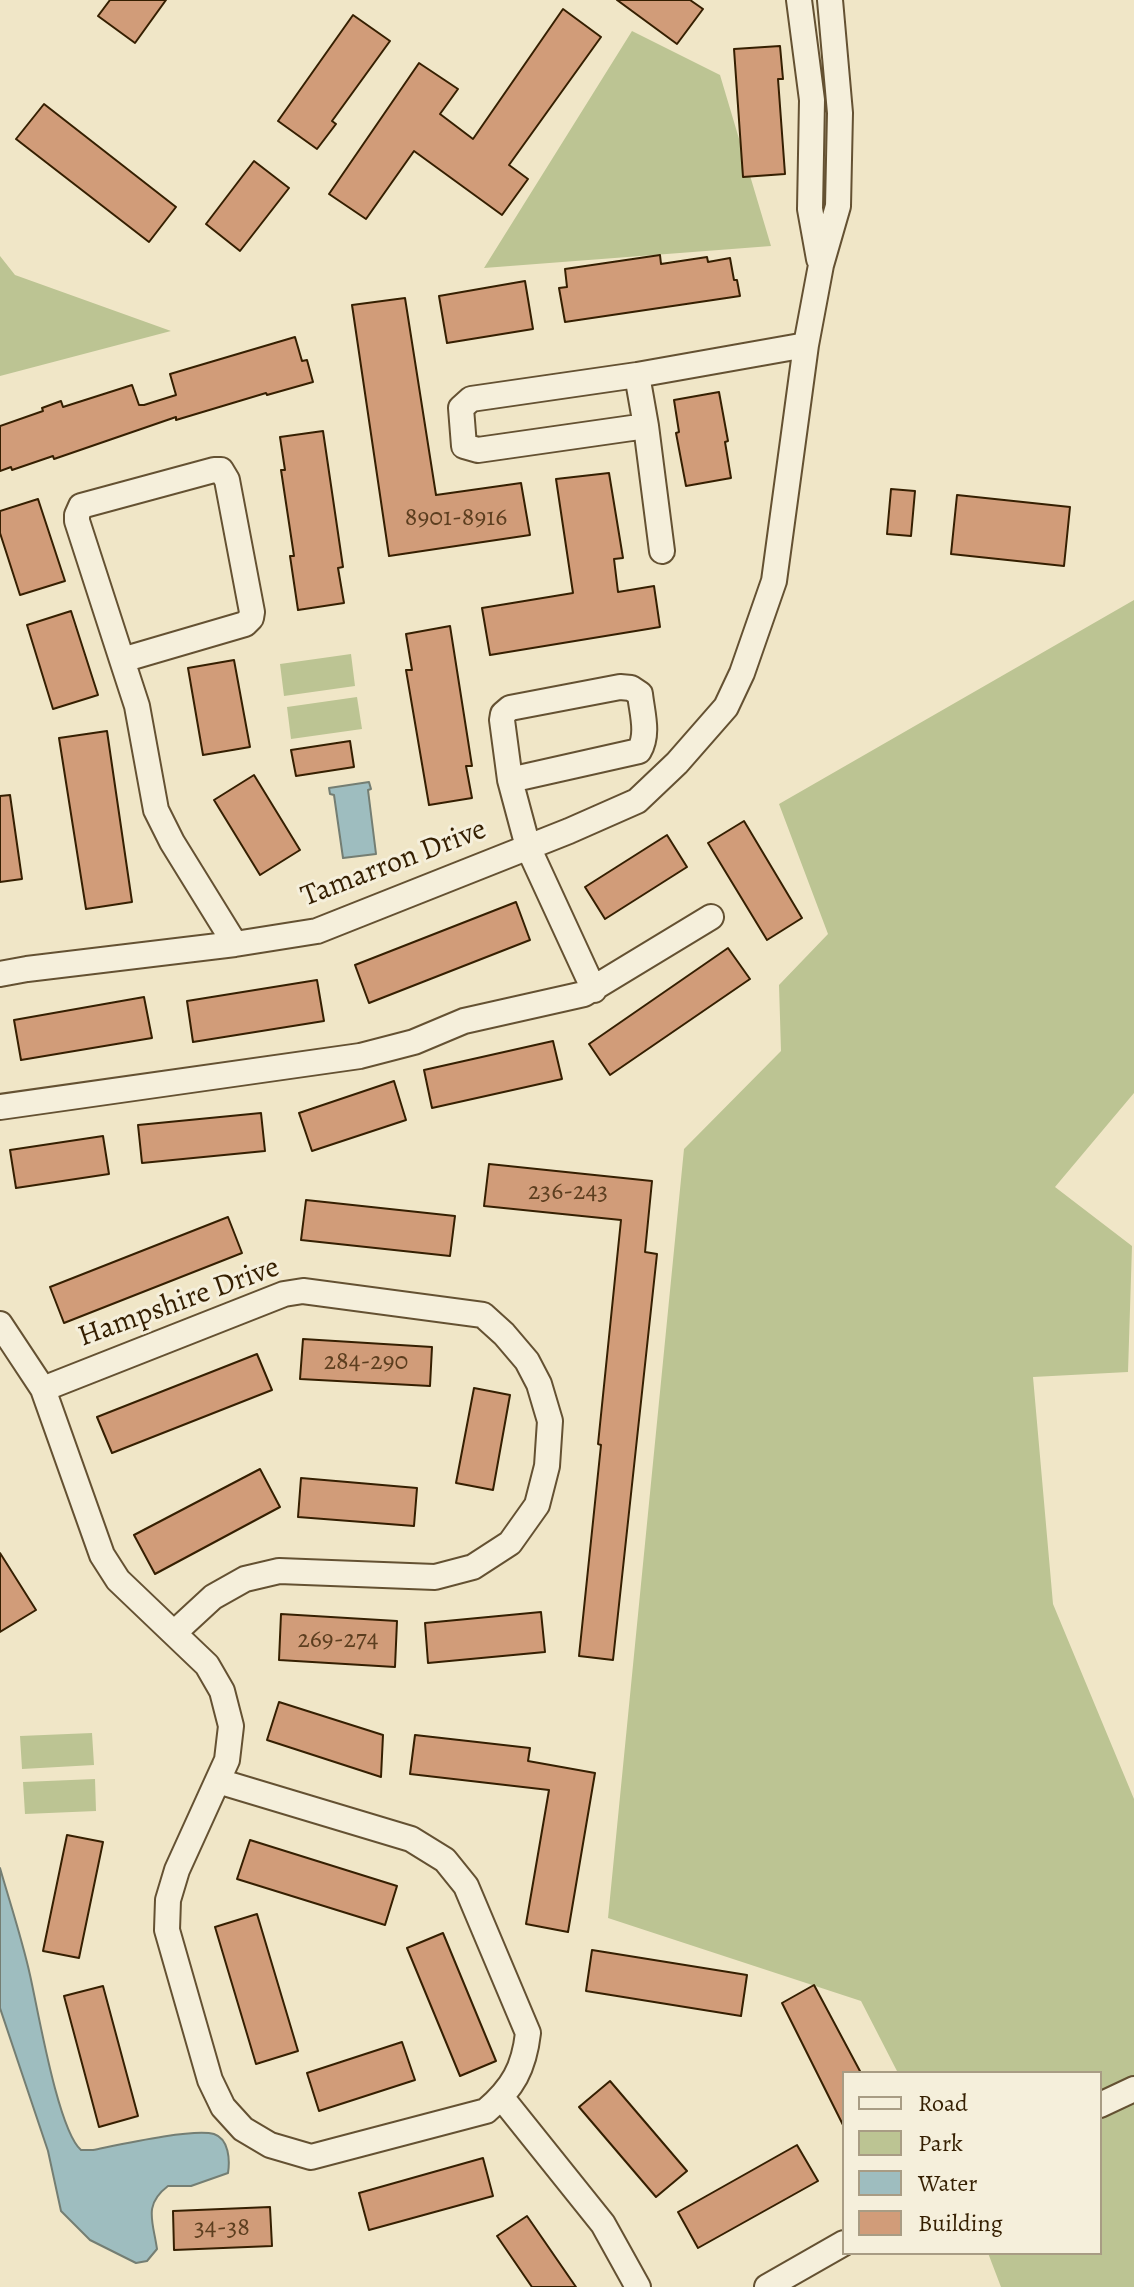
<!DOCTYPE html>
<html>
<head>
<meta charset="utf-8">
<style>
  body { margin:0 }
  #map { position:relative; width:1134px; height:2287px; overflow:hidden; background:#f0e6c7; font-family:Alegreya,serif }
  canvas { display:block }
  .legend { position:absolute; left:842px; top:2071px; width:260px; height:184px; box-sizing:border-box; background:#f5efdb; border:2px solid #a89c84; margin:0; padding:10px 14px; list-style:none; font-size:24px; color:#351f01 }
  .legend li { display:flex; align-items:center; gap:16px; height:40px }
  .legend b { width:40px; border:2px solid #a89c84 }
</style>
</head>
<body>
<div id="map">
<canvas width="1134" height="2287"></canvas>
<ul class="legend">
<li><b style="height:10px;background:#f5efdb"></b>Road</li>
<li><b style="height:22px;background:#bcc493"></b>Park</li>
<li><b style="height:22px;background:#9ebdbf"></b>Water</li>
<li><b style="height:22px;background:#d19c79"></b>Building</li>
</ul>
</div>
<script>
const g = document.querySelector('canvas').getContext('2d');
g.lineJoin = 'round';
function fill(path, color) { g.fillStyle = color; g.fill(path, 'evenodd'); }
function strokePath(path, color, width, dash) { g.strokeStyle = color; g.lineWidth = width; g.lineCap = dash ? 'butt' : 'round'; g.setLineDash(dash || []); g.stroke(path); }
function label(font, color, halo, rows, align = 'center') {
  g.font = font + ' Alegreya,serif'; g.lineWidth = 6; g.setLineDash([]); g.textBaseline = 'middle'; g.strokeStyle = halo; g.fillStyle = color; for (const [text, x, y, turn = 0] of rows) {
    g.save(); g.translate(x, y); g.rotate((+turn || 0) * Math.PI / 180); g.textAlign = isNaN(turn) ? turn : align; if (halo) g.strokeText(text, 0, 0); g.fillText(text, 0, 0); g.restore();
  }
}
fill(new Path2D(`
  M632 31 720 75 771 246 484 268Z
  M0 256 15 275 171 331 0 376Z
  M1134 600V1093L1055 1187 1132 1246 1128 1372 1033 1377 1053 1604 1134 1799V2287H1001L988 2253H1100V2073H898L861 2001 608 1918 684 1149 781 1051 779 985 828 934 779 804Z
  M351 654 355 686 284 696 280 664Z
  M357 697 362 729 291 739 287 707Z
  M92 1733 94 1765 22 1769 20 1736Z
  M95 1779 96 1811 25 1814 23 1782Z`), '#bcc493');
const water = new Path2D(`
  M369 782 371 789 368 790 376 854 343 858 334 795 330 794 329 788Z
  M0 1868C10 1903 22 1939 30 1975 38 2010 58 2130 81 2150H93C118 2145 193 2128 214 2134 229 2139 230 2160 228 2173L191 2186H168C143 2205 153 2221 157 2249L147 2261 136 2263 90 2240 61 2211 48 2151 0 2008Z`);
fill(water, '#9ebdbf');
strokePath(water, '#747e73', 2);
const building = new Path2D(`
  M110 0H166L135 43 98 16Z
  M617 0H690L703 9 677 44Z
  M563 9 601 37 509 165 528 179 502 215 414 151 366 219 329 194 419 63 458 89 440 114 473 139Z
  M353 15 390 41 332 121 336 124 317 149 278 121Z
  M780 46 783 79H778L785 174 743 177 734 49Z
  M44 104 176 207 149 242 16 139Z
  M254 161 289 188 240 251 206 224Z
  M660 255 661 264 707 257 708 262 730 258 734 280H737L740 296 565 322 559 288 567 287 565 269Z
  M525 281 533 329 447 343 439 296Z
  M405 298 436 495 521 483 530 535 389 556 352 305Z
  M295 337 302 361 307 360 313 382 267 395 266 393 176 420V417L54 459 53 456 12 470 11 467 0 471V426L43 411 42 408 61 401 63 407 132 385 139 405H144L176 395 170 374Z
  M719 392 728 441 725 442 731 478 686 486 676 433 679 432 674 400Z
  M323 431 343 567 338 568 344 603 298 610 290 556H294L281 470H285L280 437Z
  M609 473 623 558 614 559 618 592 654 586 660 627 490 655 482 608 573 593 556 479Z
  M891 489 915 491 911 536 887 534Z
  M957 495 1070 507 1064 566 951 554Z
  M38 499 65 581 20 595 0 533V511Z
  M71 611 98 695 53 709 27 625Z
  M450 626 472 766H466L472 798 429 805 406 670H412L406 634Z
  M234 660 250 747 203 755 188 668Z
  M107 731 132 902 86 909 59 738Z
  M350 741 354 767 296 776 291 750Z
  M254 775 300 850 260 875 214 800Z
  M10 795 22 879 0 882V796Z
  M744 821 802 918 767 940 708 843Z
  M667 835 687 867 605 919 585 887Z
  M516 902 530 940 369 1003 355 965Z
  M728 948 750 979 610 1075 589 1044Z
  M317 980 324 1021 193 1042 187 1001Z
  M144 997 152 1038 21 1060 14 1020Z
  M553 1041 562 1079 432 1108 424 1070Z
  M394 1081 406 1120 312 1151 299 1113Z
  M261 1113 265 1151 142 1163 138 1125Z
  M103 1136 109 1174 16 1188 10 1150Z
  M489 1164 652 1181 645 1252 657 1254 613 1660 579 1656 601 1445 598 1444 621 1220 484 1206Z
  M306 1200 455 1216 450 1256 301 1240Z
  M228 1217 242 1253 64 1323 50 1287Z
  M303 1339 432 1347 430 1386 300 1379Z
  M257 1354 272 1390 112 1453 97 1417Z
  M474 1388 510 1395 493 1490 456 1483Z
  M260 1469 280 1507 155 1574 134 1535Z
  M301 1478 417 1488 414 1526 298 1517Z
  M0 1553 36 1610 0 1632Z
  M541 1612 545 1652 428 1663 425 1623Z
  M281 1614 397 1621 395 1667 279 1660Z
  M279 1702 383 1735 381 1777 267 1740Z
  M415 1735 530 1748 528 1761 595 1773 568 1932 526 1924 549 1790 410 1774Z
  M67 1835 103 1842 79 1958 43 1951Z
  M250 1840 397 1886 385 1925 237 1879Z
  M257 1914 298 2051 256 2064 215 1927Z
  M443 1933 496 2061 460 2076 407 1948Z
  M592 1950 747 1975 741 2016 586 1991Z
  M814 1985 861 2073H844V2127L782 2003Z
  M103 1986 138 2116 99 2127 64 1996Z
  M402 2042 415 2080 319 2111 307 2073Z
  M610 2081 687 2171 656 2197 579 2107Z
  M797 2145 818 2181 698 2248 678 2212Z
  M483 2158 493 2196 369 2230 359 2193Z
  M270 2207 272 2246 174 2250 173 2211Z
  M527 2216 576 2287H532L497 2236Z`);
fill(building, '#d19c79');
strokePath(building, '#351f01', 2);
const minor = new Path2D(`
  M799 0 812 100 810 209 819 259
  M637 375 646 426 662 551
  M646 426 478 450 464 446 461 408 471 399 637 375 806 345
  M214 470H221L227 480 252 612 251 618 245 624 122 660 77 521V515L81 506Z
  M122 660 137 706 156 810 172 842 235 944
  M510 780 639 751C649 734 642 713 640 694L631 688 620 687 510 708 503 714 502 720 510 780 528 847 594 990
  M0 974 27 969 235 944 317 931 569 831 637 801 677 763 726 707 742 673 774 581 806 345 821 265 838 206 840 113 830 0
  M0 1107 360 1056 414 1042 464 1021 584 994 711 917
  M0 1324 43 1389 102 1555 118 1580 207 1665 222 1691 231 1726 227 1760 177 1870 168 1900 167 1930 210 2080 223 2107 243 2129 270 2145 311 2157 486 2111C513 2088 524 2068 528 2033L466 1886 445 1860 411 1839 218 1781
  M43 1389 284 1294 303 1291 483 1315 504 1334 527 1361 539 1384 550 1421 547 1466 537 1505 510 1543 473 1567 435 1577 279 1571 245 1579 213 1597 174 1633
  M502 2098 603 2224 638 2287
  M1100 2105 1134 2089
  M767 2287 844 2243`);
strokePath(minor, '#645132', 28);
strokePath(minor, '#f5efdb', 24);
label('26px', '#5c3e1f', null, [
  ["8901-8916",456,519],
  ["236-243",568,1193],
  ["284-290",366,1363],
  ["269-274",338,1641],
  ["34-38",222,2229]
]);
label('30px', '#351f01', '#f5efdb', [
  ["Tamarron Drive",394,864,-21],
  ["Hampshire Drive",179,1303,-20]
]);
</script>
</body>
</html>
